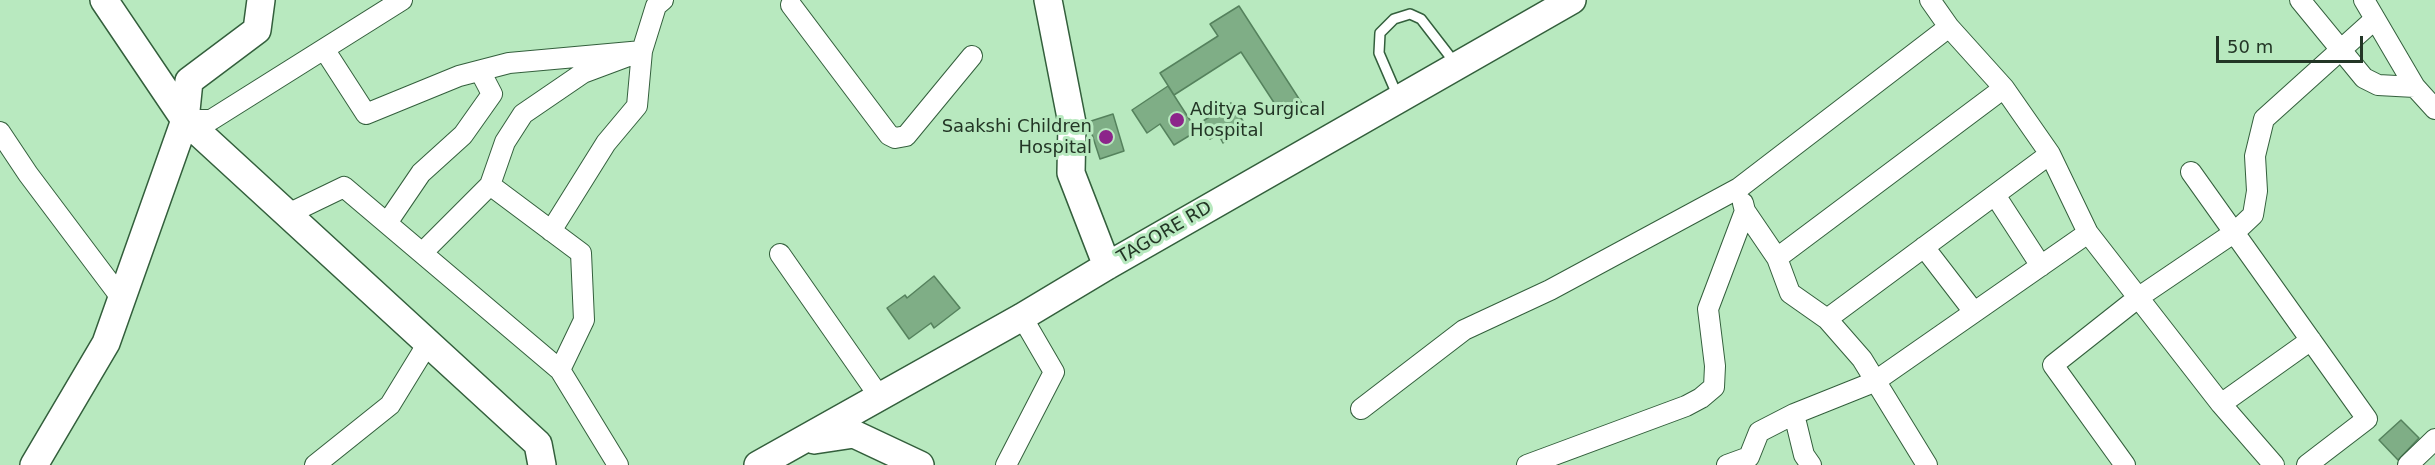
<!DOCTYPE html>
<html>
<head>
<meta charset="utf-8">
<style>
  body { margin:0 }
  #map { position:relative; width:2435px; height:465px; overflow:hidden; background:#b8e9bf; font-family:"DejaVu Sans",sans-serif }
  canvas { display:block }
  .scale { position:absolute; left:2216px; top:36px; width:147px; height:27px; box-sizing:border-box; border:3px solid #233626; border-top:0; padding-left:8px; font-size:18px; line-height:21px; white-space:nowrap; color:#233626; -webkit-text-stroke:4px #b8e9bf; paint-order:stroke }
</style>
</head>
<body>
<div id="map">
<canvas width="2435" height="465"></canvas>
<div class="scale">50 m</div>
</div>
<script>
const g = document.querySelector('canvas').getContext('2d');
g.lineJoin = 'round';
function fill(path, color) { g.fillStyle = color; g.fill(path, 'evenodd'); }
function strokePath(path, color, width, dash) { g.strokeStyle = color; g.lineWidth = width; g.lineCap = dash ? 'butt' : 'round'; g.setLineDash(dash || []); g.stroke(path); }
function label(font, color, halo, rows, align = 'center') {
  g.font = font + ' "DejaVu Sans",sans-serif'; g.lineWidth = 6; g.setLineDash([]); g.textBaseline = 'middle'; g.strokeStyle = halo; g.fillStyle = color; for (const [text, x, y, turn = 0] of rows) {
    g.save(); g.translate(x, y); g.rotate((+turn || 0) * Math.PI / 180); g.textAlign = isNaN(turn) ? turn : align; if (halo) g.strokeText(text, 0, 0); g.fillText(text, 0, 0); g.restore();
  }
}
const building = new Path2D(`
  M1239 6 1303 105 1284 118 1241 52 1174 95 1160 73 1218 36 1210 24Z
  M1168 86 1197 131 1174 145 1160 124 1147 133 1132 110Z
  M1231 103 1247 127 1223 143 1218 134 1210 139 1200 123Z
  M1113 114 1124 151 1100 159 1088 122Z
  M934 276 960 308 934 328 931 323 909 339 887 308 905 295 907 298Z
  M2401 420 2419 438 2398 460 2379 440Z`);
fill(building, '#7fae86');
strokePath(building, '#55825d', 1.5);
const lane = new Path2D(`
  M1398 97 1379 53 1380 33 1394 19 1410 14 1421 19 1455 63`);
const street = new Path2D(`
  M1930 0 1949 27 2004 88 2050 154 2088 233 2221 404 2274 465
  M2300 0 2364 78 2378 85 2415 87
  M2364 0 2415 87 2435 109
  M791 5 889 135 895 138 906 136 972 56
  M324 49 366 114 459 76 509 63 642 51 637 106 606 143 551 231
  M185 120H211L402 0
  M0 132 28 174 122 299
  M2191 172 2367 419 2307 465
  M490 185 505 142 523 114 583 73 642 51 656 6 663 0
  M1995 195 2041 266
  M1743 203 1745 211 1777 258 1790 293 1827 319 1862 359 1927 465
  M288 214 344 187 560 370 618 465
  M387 223 421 173 463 135 492 94 480 71
  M1924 247 1974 312
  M422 253 490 185 581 253 584 320 560 370
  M780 254 879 396
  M1777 258 2004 88
  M1827 319 2050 154
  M2221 404 2311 340
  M1361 409 1464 330 1550 290 1739 188 1949 27
  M1794 414 1874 382 2088 233
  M315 465 390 405 428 343
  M1006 465 1054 372 1022 317
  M1527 465 1686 406 1701 398 1714 387 1715 366 1708 309 1745 211
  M1727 465 1749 457 1759 432 1794 414 1804 455 1811 465
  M2125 465 2053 365 2139 297 2235 232 2253 215 2257 191 2255 156 2264 119 2375 19
  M2408 465 2435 439`);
const secondary = new Path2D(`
  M104 0 185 120 538 444 542 465
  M1048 0 1072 123 1071 173 1107 266
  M814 440 854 434 920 465
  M34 465 106 343 185 120 189 81 257 30 261 0
  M758 465 1022 317 1107 266 1572 0`);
strokePath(lane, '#335f3c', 12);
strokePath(street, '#335f3c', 22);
strokePath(secondary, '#335f3c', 30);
strokePath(lane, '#fff', 9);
strokePath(street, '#fff', 20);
strokePath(secondary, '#fff', 27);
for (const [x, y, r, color] of [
  [1177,120,8,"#8c258a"],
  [1106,137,8,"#8c258a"]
]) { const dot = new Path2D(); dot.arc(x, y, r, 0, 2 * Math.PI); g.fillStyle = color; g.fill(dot); strokePath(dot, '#b8e9bf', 2); }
label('18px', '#233626', '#b8e9bf', [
  ["Aditya Surgical",1190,110],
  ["Hospital",1190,131],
  ["Saakshi Children",1092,127,"right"],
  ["Hospital",1092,148,"right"]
], 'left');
label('18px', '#233626', '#b8e9bf', [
  ["TAGORE RD",1165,233,-30]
]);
</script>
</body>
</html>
